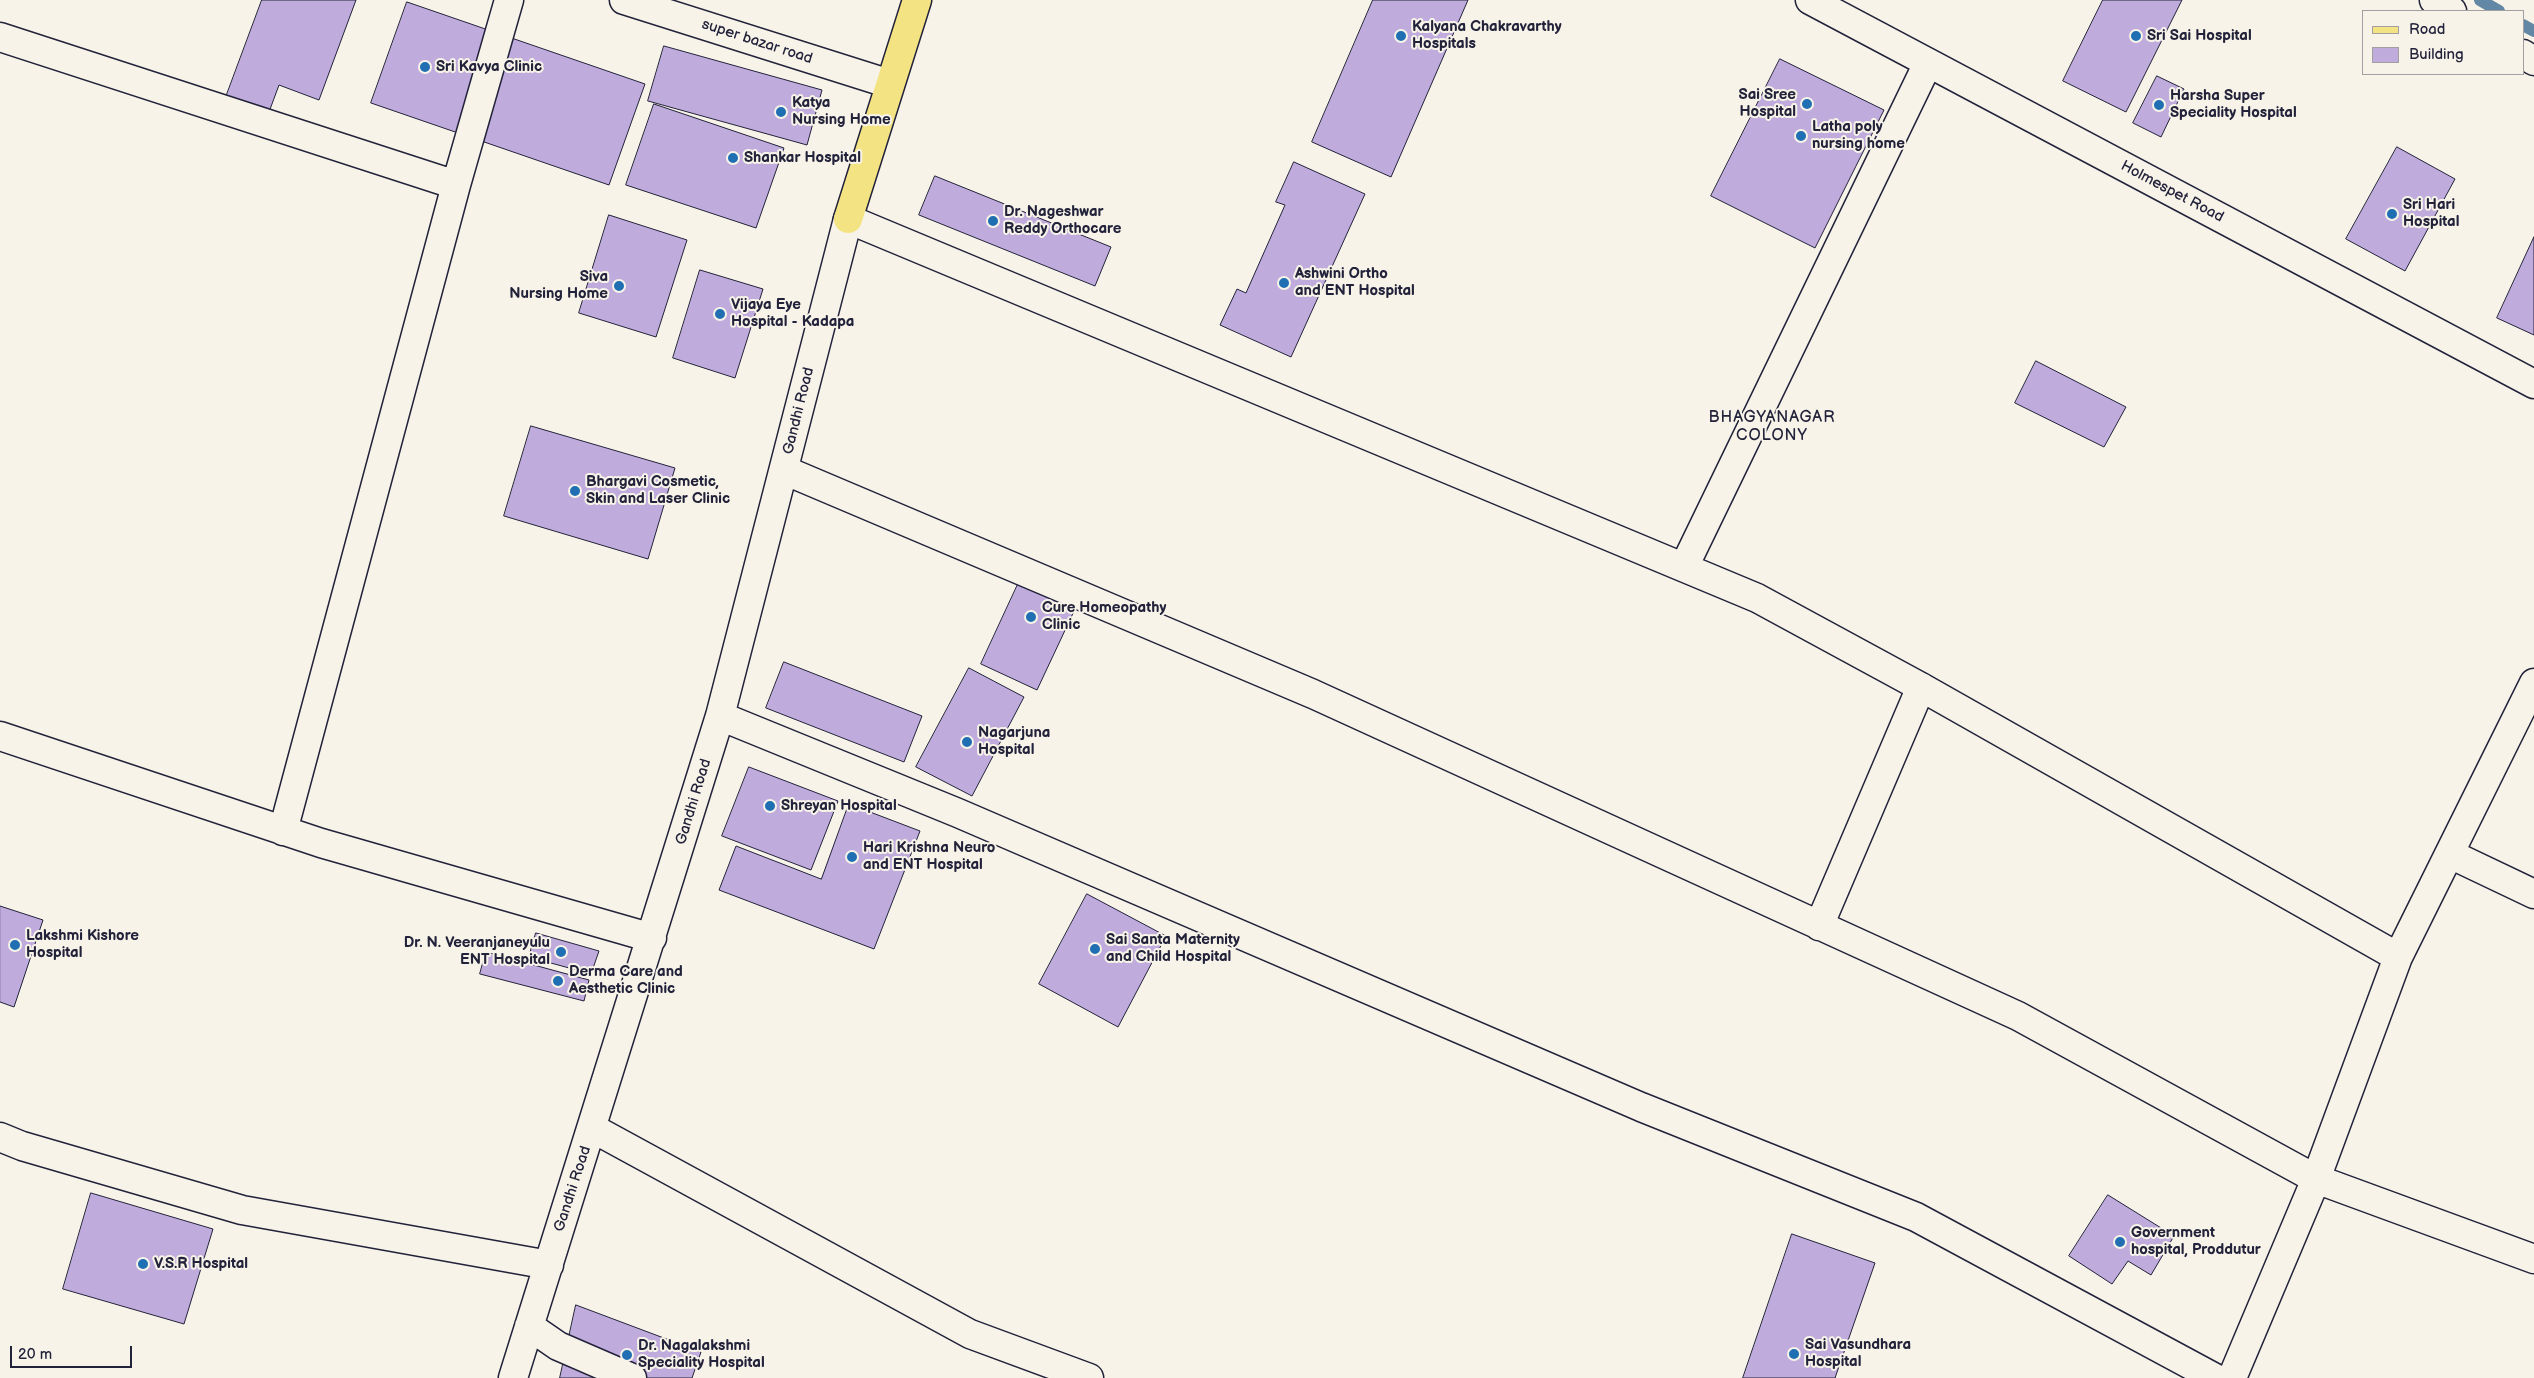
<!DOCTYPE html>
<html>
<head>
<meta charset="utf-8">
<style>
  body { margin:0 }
  #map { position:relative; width:2534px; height:1378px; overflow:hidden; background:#f7f3e8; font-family:"Balsamiq Sans",sans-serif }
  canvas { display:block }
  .legend { position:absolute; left:2362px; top:10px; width:162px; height:65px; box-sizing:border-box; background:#f7f3e8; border:1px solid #a29fa3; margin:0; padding:6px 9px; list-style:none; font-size:15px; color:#22223b }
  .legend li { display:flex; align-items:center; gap:10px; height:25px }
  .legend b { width:25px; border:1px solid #a29fa3 }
  .scale { position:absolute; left:10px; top:1346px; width:122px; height:22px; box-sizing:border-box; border:2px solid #22223b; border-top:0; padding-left:6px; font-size:15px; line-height:18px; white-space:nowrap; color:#22223b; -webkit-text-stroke:4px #f7f3e8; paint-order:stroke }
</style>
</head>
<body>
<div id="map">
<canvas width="2534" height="1378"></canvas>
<ul class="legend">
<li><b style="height:6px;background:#f4e382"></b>Road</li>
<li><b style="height:14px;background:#bfacdc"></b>Building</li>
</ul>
<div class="scale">20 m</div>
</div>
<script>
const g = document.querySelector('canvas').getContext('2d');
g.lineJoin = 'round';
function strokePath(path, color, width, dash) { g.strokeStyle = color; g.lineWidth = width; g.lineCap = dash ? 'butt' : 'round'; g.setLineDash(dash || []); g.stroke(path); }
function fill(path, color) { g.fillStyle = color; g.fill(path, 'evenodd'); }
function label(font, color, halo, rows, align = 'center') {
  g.font = font + ' "Balsamiq Sans",sans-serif'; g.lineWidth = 4; g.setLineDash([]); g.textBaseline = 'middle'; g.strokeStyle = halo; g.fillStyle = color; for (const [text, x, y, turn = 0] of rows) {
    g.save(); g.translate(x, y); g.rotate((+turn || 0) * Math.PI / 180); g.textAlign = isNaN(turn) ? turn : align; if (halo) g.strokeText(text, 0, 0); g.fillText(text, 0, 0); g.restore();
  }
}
strokePath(new Path2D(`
  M2480 0 2499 11
  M2523 25 2534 31`), '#6388a6', 12);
const building = new Path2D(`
  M262 0H356L319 100 279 85 269 112 226 97Z
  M1373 0H1468L1391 177 1312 142Z
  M2103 0H2182L2126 112 2063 81Z
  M407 2 645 84 609 185 371 103Z
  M664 46 822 90 807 145 648 101Z
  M1780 59 1884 110 1815 248 1711 196Z
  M2157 76 2184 89 2161 137 2133 123Z
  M654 104 784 148 756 228 626 185Z
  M2397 147 2455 179 2405 271 2346 239Z
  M1294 162 1365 194 1291 357 1220 325 1237 289 1246 293 1285 205 1276 202Z
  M935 176 1111 247 1095 286 919 215Z
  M609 215 687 240 656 337 579 313Z
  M2534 237V335L2497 318Z
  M700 270 763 289 735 378 673 358Z
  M2036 361 2126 407 2104 447 2015 403Z
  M531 426 675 468 648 559 504 516Z
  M1019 582 1075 609 1037 690 981 664Z
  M784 662 922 716 904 762 766 708Z
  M969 668 1024 697 972 796 916 767Z
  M749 767 838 801 811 870 722 836Z
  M849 804 920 831 874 949 719 890 736 846 821 879Z
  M1087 894 1166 936 1118 1027 1039 984Z
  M0 906 43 920 14 1007 0 1002Z
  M536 933 599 951 591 974 529 957Z
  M486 952 589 980 584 1001 480 974Z
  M91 1193 213 1229 184 1324 63 1289Z
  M2108 1195 2174 1236 2151 1275 2128 1261 2112 1284 2069 1256Z
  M1792 1234 1875 1263 1835 1378H1743Z
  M576 1305 701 1352 692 1378H560Z`);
fill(building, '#bfacdc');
strokePath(building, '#22223b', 1);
const minor = new Path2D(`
  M624 0 890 84
  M1810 0 2534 384
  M2434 0 2452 11
  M0 37 456 185
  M2523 54 2534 61
  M784 470 1313 694 2018 1016 2316 1179 2534 1259
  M1684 567 1928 63
  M720 716 958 813 1641 1107 1916 1217 2215 1378
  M0 736 321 843 652 938
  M283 831 456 185 509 0
  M2450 854 2534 894
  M1819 926 1921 687
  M592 1128 970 1334 1089 1378
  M0 1137 22 1146 242 1210 549 1265
  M529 1326 558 1346 632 1378
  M513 1378 720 716 848 219 1757 598 1921 687 2398 957
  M2232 1378 2316 1179 2398 957 2534 683`);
const major = new Path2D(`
  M848 219 917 0`);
strokePath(minor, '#22223b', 31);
strokePath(major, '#22223b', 31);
strokePath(minor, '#f7f3e8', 28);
strokePath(major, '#f4e382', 28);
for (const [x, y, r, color] of [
  [1401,36,6,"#1f6fb2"],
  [2136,36,6,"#1f6fb2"],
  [425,67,6,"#1f6fb2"],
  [1807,104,6,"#1f6fb2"],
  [2159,105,6,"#1f6fb2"],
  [781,112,6,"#1f6fb2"],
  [1801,136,6,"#1f6fb2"],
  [733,158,6,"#1f6fb2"],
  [2392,214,6,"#1f6fb2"],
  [993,221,6,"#1f6fb2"],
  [1284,283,6,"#1f6fb2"],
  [619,286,6,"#1f6fb2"],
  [720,314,6,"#1f6fb2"],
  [575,491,6,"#1f6fb2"],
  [1031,617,6,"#1f6fb2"],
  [967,742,6,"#1f6fb2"],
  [770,806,6,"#1f6fb2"],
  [852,857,6,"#1f6fb2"],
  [15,945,6,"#1f6fb2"],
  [1095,949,6,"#1f6fb2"],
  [561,952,6,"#1f6fb2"],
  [558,981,6,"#1f6fb2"],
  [2120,1242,6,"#1f6fb2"],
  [143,1264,6,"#1f6fb2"],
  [1794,1354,6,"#1f6fb2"],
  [627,1355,6,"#1f6fb2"]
]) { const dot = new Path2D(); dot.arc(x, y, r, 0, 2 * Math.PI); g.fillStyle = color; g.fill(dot); strokePath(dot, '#f7f3e8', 2); }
label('bold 15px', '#22223b', '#f7f3e8', [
  ["Kalyana Chakravarthy",1412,27],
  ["Hospitals",1412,44],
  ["Sri Sai Hospital",2147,36],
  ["Sri Kavya Clinic",436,67],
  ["Sai Sree",1796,95,"right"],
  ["Hospital",1796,112,"right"],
  ["Harsha Super",2170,96],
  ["Speciality Hospital",2170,113],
  ["Katya",792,103],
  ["Nursing Home",792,120],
  ["Latha poly",1812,127],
  ["nursing home",1812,144],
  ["Shankar Hospital",744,158],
  ["Sri Hari",2403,205],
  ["Hospital",2403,222],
  ["Dr. Nageshwar",1004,212],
  ["Reddy Orthocare",1004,229],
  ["Ashwini Ortho",1295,274],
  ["and ENT Hospital",1295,291],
  ["Siva",608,277,"right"],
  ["Nursing Home",608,294,"right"],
  ["Vijaya Eye",731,305],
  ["Hospital - Kadapa",731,322],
  ["Bhargavi Cosmetic,",586,482],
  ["Skin and Laser Clinic",586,499],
  ["Cure Homeopathy",1042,608],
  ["Clinic",1042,625],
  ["Nagarjuna",978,733],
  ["Hospital",978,750],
  ["Shreyan Hospital",781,806],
  ["Hari Krishna Neuro",863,848],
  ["and ENT Hospital",863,865],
  ["Lakshmi Kishore",26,936],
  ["Hospital",26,953],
  ["Sai Santa Maternity",1106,940],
  ["and Child Hospital",1106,957],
  ["Dr. N. Veeranjaneyulu",550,943,"right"],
  ["ENT Hospital",550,960,"right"],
  ["Derma Care and",569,972],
  ["Aesthetic Clinic",569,989],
  ["Government",2131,1233],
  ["hospital, Proddutur",2131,1250],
  ["V.S.R Hospital",154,1264],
  ["Sai Vasundhara",1805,1345],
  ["Hospital",1805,1362],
  ["Dr. Nagalakshmi",638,1346],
  ["Speciality Hospital",638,1363]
], 'left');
label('15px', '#22223b', '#f7f3e8', [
  ["super bazar road",757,42,18],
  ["Holmespet Road",2172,192,28],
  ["Gandhi Road",799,411,-76],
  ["Gandhi Road",694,802,-73],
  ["Gandhi Road",573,1189,-72]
]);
g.letterSpacing = '1px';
label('16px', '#22223b', '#f7f3e8', [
  ["BHAGYANAGAR",1772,418],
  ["COLONY",1772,436]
]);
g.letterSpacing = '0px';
</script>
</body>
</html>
